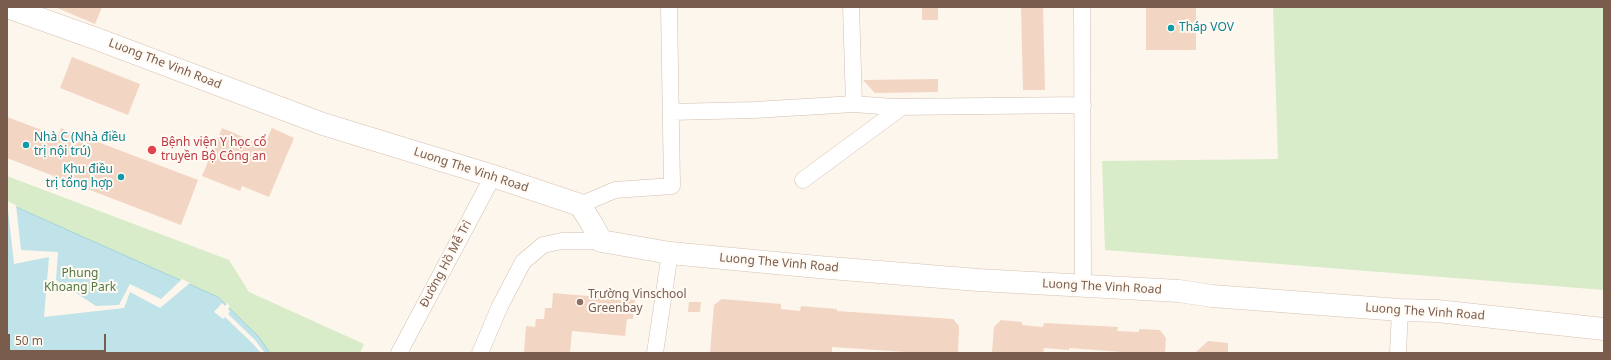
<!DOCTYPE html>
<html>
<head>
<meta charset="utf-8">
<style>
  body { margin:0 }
  #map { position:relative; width:1611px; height:360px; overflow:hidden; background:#fdf6ec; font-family:"Noto Sans",sans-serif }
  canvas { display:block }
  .frame { position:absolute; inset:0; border:8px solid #7a5c4d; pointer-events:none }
  .scale { position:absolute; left:8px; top:334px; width:98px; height:18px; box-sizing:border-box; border:2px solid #7a5c4d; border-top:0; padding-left:5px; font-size:12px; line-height:14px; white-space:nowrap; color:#7a5c4d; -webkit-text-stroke:3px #fffaf3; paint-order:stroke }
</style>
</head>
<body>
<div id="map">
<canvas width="1611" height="360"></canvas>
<div class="frame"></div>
<div class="scale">50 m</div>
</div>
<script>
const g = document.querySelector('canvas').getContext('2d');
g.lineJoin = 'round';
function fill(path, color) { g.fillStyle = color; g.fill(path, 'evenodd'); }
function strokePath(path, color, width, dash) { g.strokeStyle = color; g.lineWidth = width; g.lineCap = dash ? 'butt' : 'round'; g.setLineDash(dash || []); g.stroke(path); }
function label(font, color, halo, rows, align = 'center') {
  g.font = font + ' "Noto Sans",sans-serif'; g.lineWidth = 4; g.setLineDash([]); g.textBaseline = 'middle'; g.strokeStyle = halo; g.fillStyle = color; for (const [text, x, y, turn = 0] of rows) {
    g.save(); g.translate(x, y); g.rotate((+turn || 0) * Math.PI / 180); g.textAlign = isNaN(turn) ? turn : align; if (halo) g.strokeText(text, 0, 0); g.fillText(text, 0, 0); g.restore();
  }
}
fill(new Path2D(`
  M1273 7H1604V290L1105 250 1102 161 1278 159Z
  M7 176 229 260 249 292 364 344 360 353H7Z`), '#d8ecc9');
const water = new Path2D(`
  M7 203 218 297 258 336 270 353H7Z`);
fill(water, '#bfe3e8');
strokePath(water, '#a5d3da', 1);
fill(new Path2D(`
  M7 201 16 205 21 250 58 252 56 280 96 306 119 305 130 284 161 299 182 279 190 283 160 308 130 292 124 308 44 317 49 257 14 264Z
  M222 303 225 306 227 303 230 306 228 309 230 311 228 314 255 340 265 353H261L252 343 225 317 223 319 214 312Z`), '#fdf6ec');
fill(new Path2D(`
  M55 7H102L95 24Z
  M922 7H938V20H922Z
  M1021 7H1043L1045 90H1023Z
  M1146 7H1196V50H1146Z
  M72 57 140 84 128 115 60 88Z
  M938 79V92L875 93 863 80Z
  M7 117 58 136 61 128 198 180 181 225 7 158Z
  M222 128 264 146 272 128 294 138 269 197 242 186 240 191 202 176Z
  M553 293 635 300 633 319H627L625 336 572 331 570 353H524L526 326 535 327 536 319H544L545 308H552Z
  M722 299 781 304V309L800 311 801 306 837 309V311L953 319 959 326 958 353H920L832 347V353H710L714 305Z
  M689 302H701L700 312H688Z
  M1001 320 1022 322V325L1043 327 1044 323 1118 327 1117 331 1139 332V329L1160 330 1166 338 1165 353H1135L1069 348V350L1044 348 1043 353H992L994 327Z
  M1208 341 1228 343V353H1195Z`), '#f3d5c3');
const street = new Path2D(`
  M851 7 854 104
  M1082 7 1083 285
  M671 112 754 110 854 104 893 107 1083 105
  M803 180 902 107
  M580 205 615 190 672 186 669 7
  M399 353 493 176
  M480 353 500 306 523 262 543 245 562 241H601
  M655 353 670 253
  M1398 353 1400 310`);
const secondary = new Path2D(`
  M7 7 97 39 323 124 493 176 580 205 592 224 601 241 670 253 818 267 978 280 1179 291 1212 296 1400 310 1437 311 1604 329`);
strokePath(street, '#d1beb0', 17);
strokePath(secondary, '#d6c0b0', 23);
strokePath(street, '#fff', 16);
strokePath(secondary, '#fff', 22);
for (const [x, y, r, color] of [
  [1171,28,4,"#0f9aa8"],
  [26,145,4,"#0f9aa8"],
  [152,150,5,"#e0444e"],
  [121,177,4,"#0f9aa8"],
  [580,302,4,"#8d6e63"]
]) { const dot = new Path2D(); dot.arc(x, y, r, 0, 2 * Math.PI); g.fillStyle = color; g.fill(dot); strokePath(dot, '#fffaf3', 1.5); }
label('12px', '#0d838f', '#fffaf3', [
  ["Tháp VOV",1179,28],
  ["Nhà C (Nhà điều",34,138],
  ["trị nội trú)",34,152],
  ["Khu điều",113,170,"right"],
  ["trị tổng hợp",113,184,"right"]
], 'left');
label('12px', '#7a5c4d', '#fffaf3', [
  ["Luong The Vinh Road",165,64,21],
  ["Luong The Vinh Road",471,170,18],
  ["Luong The Vinh Road",779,263,5],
  ["Đường Hồ Mễ Trì",446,264,-62],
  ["Luong The Vinh Road",1102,287,3],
  ["Luong The Vinh Road",1425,312,4]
]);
label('12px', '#be3a42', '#fffaf3', [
  ["Bệnh viện Y học cổ",161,143],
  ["truyền Bộ Công an",161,157]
], 'left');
label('12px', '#537a41', '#fffaf3', [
  ["Phung",80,274],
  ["Khoang Park",80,288]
]);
label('12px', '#785e54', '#fffaf3', [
  ["Trường Vinschool",588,295],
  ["Greenbay",588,309]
], 'left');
</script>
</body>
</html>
